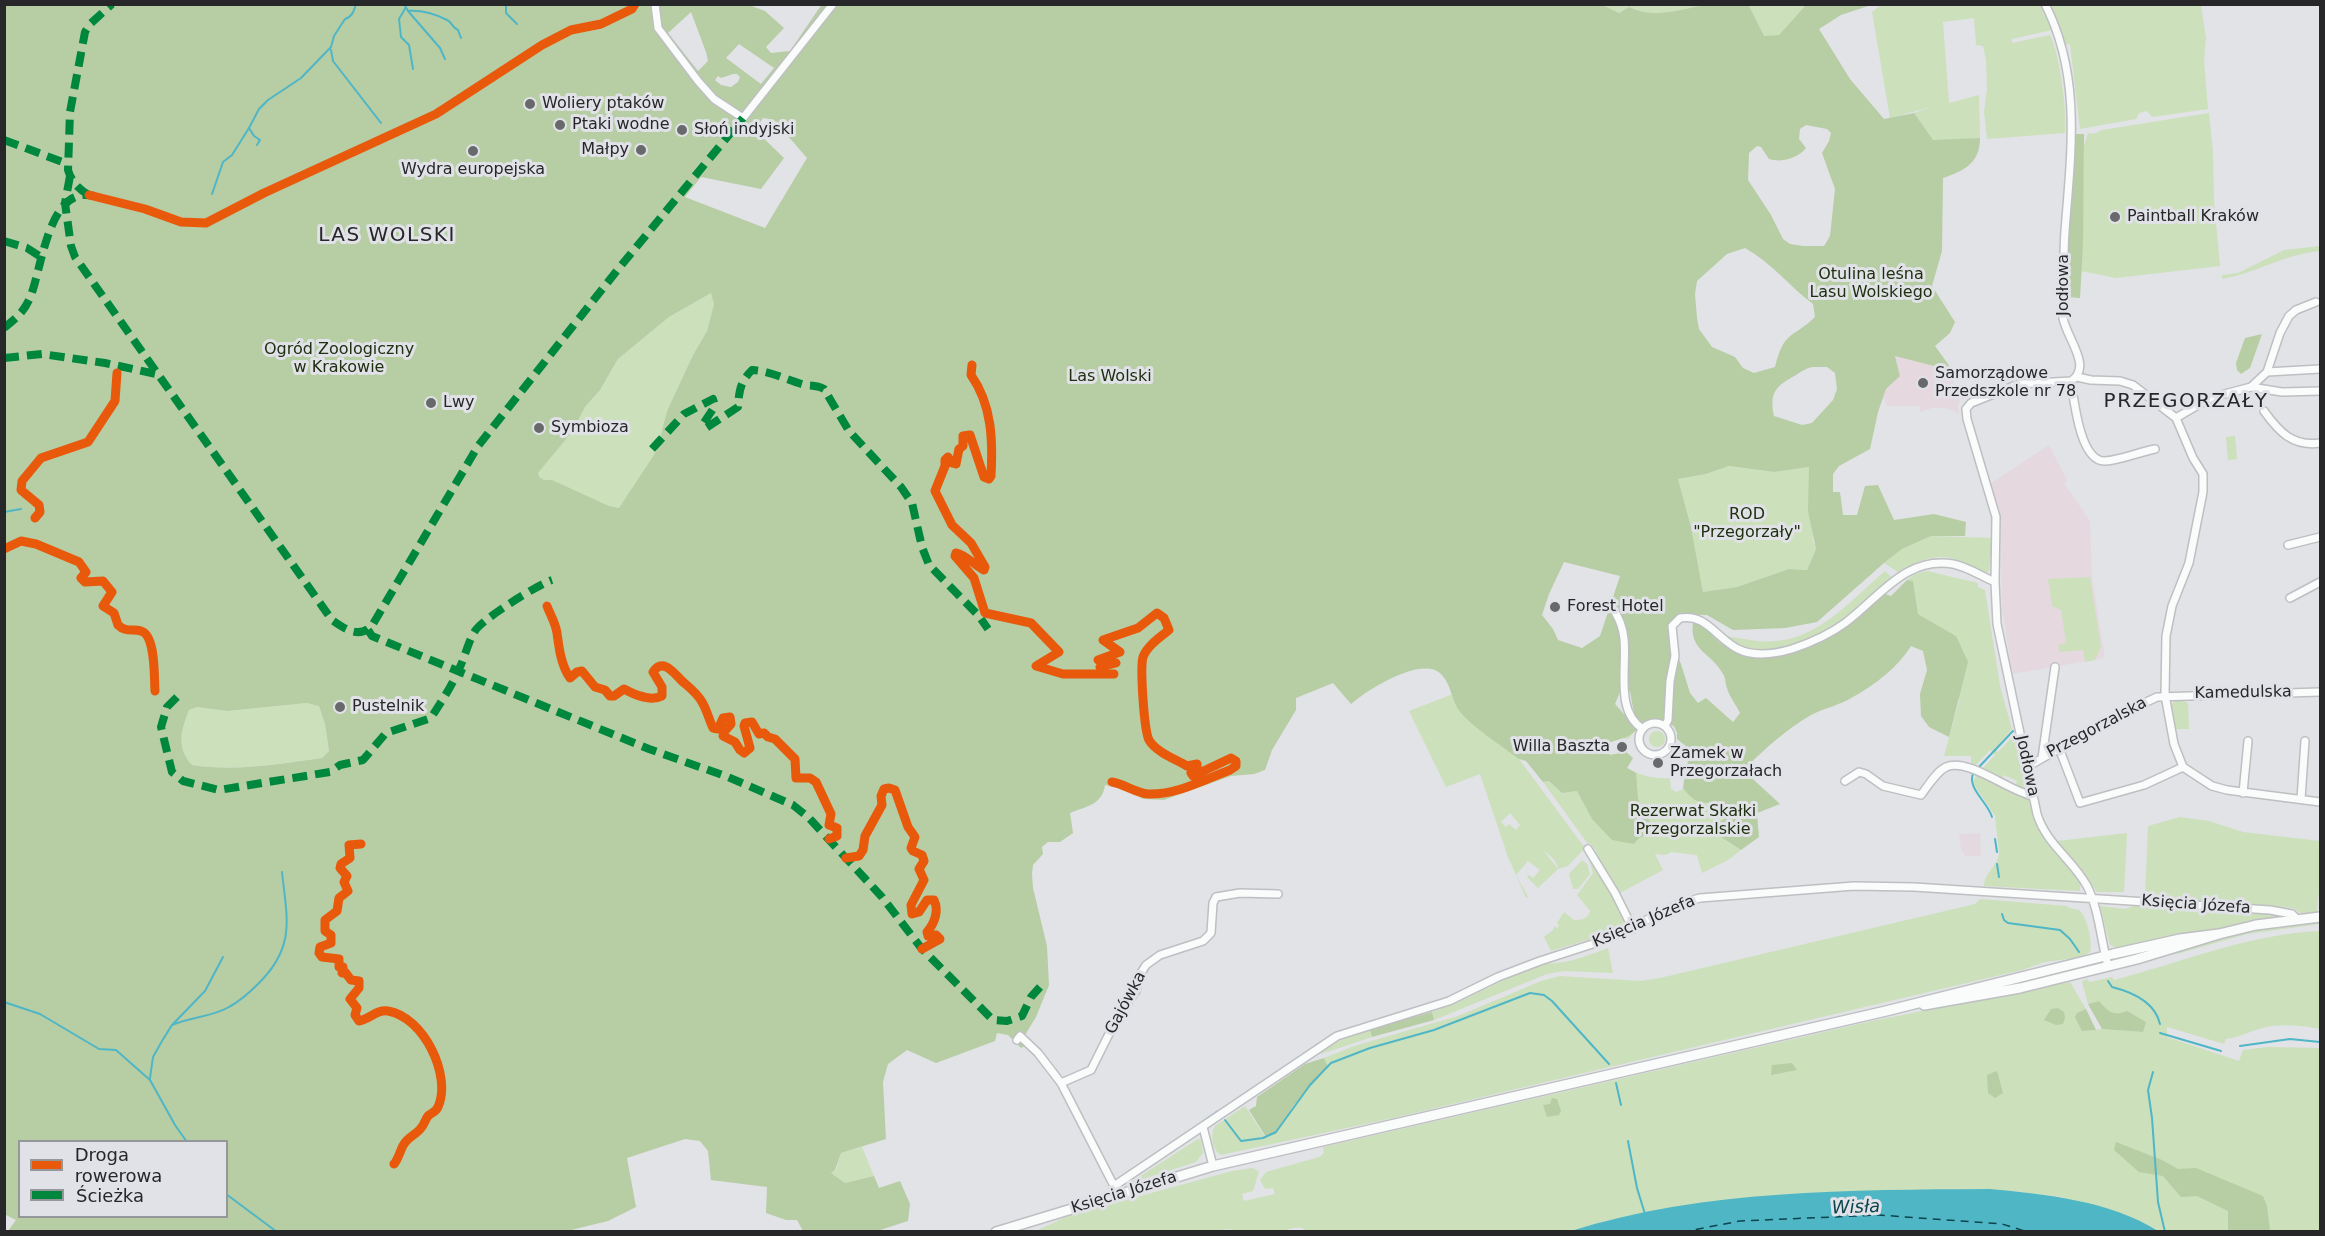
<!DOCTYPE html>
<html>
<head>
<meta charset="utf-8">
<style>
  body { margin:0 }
  #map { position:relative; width:2325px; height:1236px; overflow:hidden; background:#e1e3e6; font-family:"DejaVu Sans",sans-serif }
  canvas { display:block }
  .frame { position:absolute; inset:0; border:6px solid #272729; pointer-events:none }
  .legend { position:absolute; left:18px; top:1140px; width:210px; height:78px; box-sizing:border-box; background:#e0e2e7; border:2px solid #96979b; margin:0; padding:8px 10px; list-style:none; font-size:18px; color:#272729 }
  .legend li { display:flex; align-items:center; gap:12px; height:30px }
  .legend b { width:30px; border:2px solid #96979b }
</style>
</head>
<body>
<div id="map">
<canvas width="2325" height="1236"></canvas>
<div class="frame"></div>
<ul class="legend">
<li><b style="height:8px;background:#e8590c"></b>Droga rowerowa</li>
<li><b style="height:8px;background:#00873e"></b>Ścieżka</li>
</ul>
</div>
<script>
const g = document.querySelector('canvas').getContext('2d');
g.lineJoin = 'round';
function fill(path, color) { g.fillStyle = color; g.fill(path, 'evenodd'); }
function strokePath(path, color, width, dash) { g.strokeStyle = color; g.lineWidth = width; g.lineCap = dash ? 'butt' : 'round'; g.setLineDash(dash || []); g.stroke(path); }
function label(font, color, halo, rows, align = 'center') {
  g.font = font + ' "DejaVu Sans",sans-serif'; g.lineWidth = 6; g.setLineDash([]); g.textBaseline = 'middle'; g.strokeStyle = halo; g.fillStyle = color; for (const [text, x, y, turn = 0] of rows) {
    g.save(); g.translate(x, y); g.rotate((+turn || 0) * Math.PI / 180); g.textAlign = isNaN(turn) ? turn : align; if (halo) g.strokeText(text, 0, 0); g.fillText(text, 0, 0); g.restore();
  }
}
fill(new Path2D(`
  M1980 833 1981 856H1965L1961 849 1959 834Z`), '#e5d9e0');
fill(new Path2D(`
  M1895 355 1951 371 1957 398H1959L1960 403H1958L1959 414 1946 408H1932L1920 412 1919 406H1887L1885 399 1882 400 1886 389 1900 376Z
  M2049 445 2067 480 2064 483 2090 521 2092 577 2105 658 2012 674 2002 606 2001 521 1999 509 1988 485Z`), '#e5d9df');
fill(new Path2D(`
  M1882 4 2040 5 2052 30 2012 39V43L2050 35C2060 55 2067 110 2065 133L1987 139 1984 112 1987 89 1986 60 1983 46 1976 45 1974 18 1943 22 1949 103 1979 95 1980 138 1933 141 1914 113 1931 107 1890 118 1872 12Z
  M1600 5H1708L1653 15 1642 13 1629 7 1619 13Z
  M1748 5H1806L1779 35 1764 37Z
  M2049 5H2201L2206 38 2204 61 2208 109 2152 117 2147 111 2139 113 2136 119 2080 129 2070 44 2066 45Z
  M2209 113 2213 152 2214 200 2220 266 2116 278 2081 271 2084 146 2088 133 2094 134 2102 130Z
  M2320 246V251C2286 254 2256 273 2222 279V275L2238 273 2284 250Z
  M711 293 714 304 707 331 693 355 667 411 657 450 619 508 609 506 552 481 544 480 539 477 537 474 572 432 585 407 600 390 618 359 669 317Z
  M2235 436 2237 459 2228 460 2226 437Z
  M1729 466 1774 472 1809 467 1813 541 1816 549 1807 570 1789 569 1737 587 1703 592 1691 527 1678 479 1706 474Z
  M1931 536 1993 538 1989 571 1986 573C1948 553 1937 551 1898 572L1884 563 1902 549Z
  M1885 571 1892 578C1850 615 1782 679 1725 636 1741 638 1759 643 1776 641 1820 638 1853 598 1885 571Z
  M1927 571 1978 583V587L1985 590 2000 686 2012 729 1995 749 1998 752 2015 734 2027 792 2015 787 2017 781 2004 775 2001 781 1980 771 1995 755 1990 750 1974 767 1971 763V756H1944L1959 701 1956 636 1918 614 1913 581 1907 580 1915 574Z
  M2090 577 2101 647 2095 660 2085 662 2083 650 2060 652 2058 645 2066 643 2061 610 2052 606 2048 579Z
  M1453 694 1457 707 1467 718 1519 759 1585 848 1568 866 1558 869C1557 861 1550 855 1544 851L1558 869 1538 888 1527 877 1529 875 1533 878 1540 870 1528 861 1516 875 1528 897 1526 898 1508 857 1480 774 1446 787 1409 711ZM1510 813 1520 825 1516 830 1509 824 1506 827 1501 822Z
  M2180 699 2188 703 2189 729H2174L2171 705 2175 700Z
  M307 703 319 706 325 724 329 751 322 758C277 764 237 772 192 765 176 748 181 730 189 710L197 707 227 711Z
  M1615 704 1637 729 1628 739 1622 738 1607 744 1606 753 1610 755 1626 752 1633 758 1627 768C1642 776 1653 779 1670 778L1671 789 1676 792 1683 789 1684 782 1741 764 1749 788 1725 840 1741 850 1728 860 1702 873 1697 855 1671 852 1666 855 1655 854 1663 870 1618 894 1595 854 1596 851 1591 844H1588L1543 782 1549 781 1562 793 1577 791 1592 819 1584 785Z
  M1649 739a8 8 0 1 1 16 0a8 8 0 1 1-16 0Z
  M1977 775 2029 800C2036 833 2057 853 2078 879L2082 885 2080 886V891L1984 886C1984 873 1998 866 1999 853L1995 816 1974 785 1973 781Z
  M2180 817 2209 821 2243 832 2320 841V880L2317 912 2302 914 2293 908 2166 900 2145 896 2148 826Z
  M2127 833 2124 892H2097L2057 841Z
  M1588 855 1599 871 1628 924 1613 932 1551 951 1544 937 1553 930 1555 926 1557 928 1559 926 1557 923 1564 912 1574 920C1582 920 1588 919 1590 911L1577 895 1593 873Z
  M1582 860 1587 864 1590 874 1578 889H1573L1569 874Z
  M1980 899 2067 906 2069 908 2079 910C2087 917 2093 941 2090 952L2082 957 2045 962 2022 970 1393 1118 1221 1155C1212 1150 1210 1134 1215 1126L1245 1106 1265 1137 1276 1134 1293 1106 1328 1067 1324 1058 1354 1046 1458 1016 1541 981 1560 976 1640 981 1660 978 1975 904Z
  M2100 906 2126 909 2133 906 2282 915 2281 917 2217 930 2188 933 2119 949 2110 945Z
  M2320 921V924L2247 934 2177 954 2176 952 2246 931Z
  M2320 931V1029C2305 1026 2288 1024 2272 1026 2256 1028 2242 1037 2226 1039L2224 1044 2167 1027V1037L2239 1061 2243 1050 2268 1047 2320 1048V1231H2152L2061 1197 2011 1191 1681 1207 1605 1221 1571 1232H1304L1303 1228C1293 1226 1289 1230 1279 1232 1261 1234 1242 1231 1225 1229L1222 1232H1034L1070 1215 1232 1171 1253 1168 1259 1172 1253 1191 1242 1194 1244 1201 1275 1194 1273 1188 1265 1189 1260 1180 1266 1172 1319 1157 1324 1153 1323 1147 1872 1021 2070 982 2086 1009 2077 1013 2082 1031 2102 1029 2143 1032 2119 1015 2106 1011 2099 1001 2088 1004 2082 982 2086 979 2090 982 2112 977 2114 980C2183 962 2249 934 2320 931Z
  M1608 948 1613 973 1564 971 1547 974 1434 1020 1432 1012C1469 999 1502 979 1538 966 1549 962 1554 964 1564 962 1580 959 1594 953 1608 948Z
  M1370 1029 1372 1037 1321 1054 1320 1051 1349 1036Z
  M1198 1139 1201 1140 1203 1153 1196 1162 1128 1184Z
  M862 1147 874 1176 845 1183 831 1173 836 1170 841 1153Z`), '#cce0bc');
fill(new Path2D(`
  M822 4H1600L1619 13 1629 7C1659 21 1680 7 1711 5 1723 4 1736 5 1748 4L1764 36 1779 35 1806 5H1871L1841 15 1819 29 1850 79 1884 119 1914 113 1933 140 1980 138C1980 163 1964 171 1943 178L1942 251 1932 286 1955 322 1950 333 1935 346 1953 371 1895 356 1900 376 1886 389 1878 412 1870 449 1839 466 1833 474V492H1840L1843 515H1857L1865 486 1878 485 1894 520 1934 514 1966 522 1965 536H1931L1902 549 1884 563 1817 622 1785 628 1733 630 1707 615H1683L1671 621 1669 637 1681 664 1690 693 1698 703 1706 698 1733 722 1740 713C1736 705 1729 696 1727 688 1725 683 1726 678 1723 674 1712 653 1689 651 1693 623 1707 625 1711 637 1722 644 1728 648 1736 651 1743 654 1790 670 1850 621 1885 594L1891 596 1907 580 1913 581 1918 614 1956 636 1968 662 1949 737 1929 727 1921 716 1920 694 1927 670 1923 651 1911 646C1898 667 1876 684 1853 697 1840 705 1825 708 1811 715 1785 730 1765 749 1743 770L1780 804 1757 813 1759 837 1741 850 1710 830 1728 816V807C1708 796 1702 813 1683 788 1685 772 1690 764 1687 747L1677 739V733L1674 726 1657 720 1644 725 1635 719 1630 691 1620 692 1615 704 1637 729C1627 740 1621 737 1607 744L1605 748 1610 755 1626 752 1633 758 1627 768 1636 773 1638 799 1651 824 1649 834 1639 838 1634 844 1612 840 1592 819 1577 791 1562 793 1549 781 1543 782 1526 761 1519 759C1502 746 1469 725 1458 709 1452 700 1451 685 1442 675 1424 654 1368 689 1351 704L1333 683 1296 698V710L1272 750 1265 770 1254 774 1231 776 1164 800 1143 799 1124 789 1105 785C1102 805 1087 806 1070 813L1073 833 1060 842H1048L1042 847 1043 854 1033 865 1032 874 1033 888 1047 946 1049 985 1036 1017 1025 1035 1030 1043 1021 1048 1008 1035 997 1033 995 1041 936 1063 907 1050 888 1064 883 1082 886 1139 841 1153 835 1170 831 1173 845 1183 874 1176 879 1188 900 1181 910 1204 908 1221 877 1231H803L797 1220H786L766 1213 767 1187 711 1180 708 1151 700 1141 685 1139 627 1158 636 1207 608 1221 567 1231H8L16 1220 4 1214V5H749L765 11 784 28 766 47 771 53 790 51ZM691 12 706 52 708 61 698 71 668 33ZM739 44 774 68 761 84 726 58ZM733 74H737L740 77 738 82 731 87 721 85 715 80 718 76 721 78ZM763 118 774 120 807 158 765 228 685 197 701 177 761 189 784 158 755 130ZM1806 125 1827 129 1831 133 1829 141 1822 153 1835 189 1830 236 1824 246H1803L1790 244 1783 239 1771 215 1748 180 1749 153 1757 146 1761 147 1769 159C1782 163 1798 158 1806 148L1799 139 1800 129ZM1745 248C1771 262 1789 286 1813 304L1815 317C1792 339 1784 330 1775 367L1754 373 1743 368 1735 357 1712 347 1699 329 1697 318 1695 294 1697 281 1727 254ZM711 293 714 304 707 331 693 355 667 411 657 450 619 508 609 506 552 480H544L539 477 538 473 572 432 585 407 600 390 618 359 669 317ZM1813 367H1827L1835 373 1837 389 1833 400 1812 423 1802 425 1774 416C1769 392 1776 386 1796 375 1802 371 1806 368 1813 367ZM1729 466 1774 472 1809 467 1808 511 1816 549 1807 570 1789 569 1737 587 1703 592 1691 527 1678 479 1706 474ZM1564 562 1620 576 1600 636 1582 648 1558 640 1553 629 1542 615 1549 594ZM307 703 319 706 325 724 329 751 322 758C278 764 236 772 192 765 176 748 181 730 189 710L197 707 227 711ZM20 1142H226V1216H20Z
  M2075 134H2084L2083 245 2080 298 2068 297 2067 257Z
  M2262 334 2250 368 2241 374 2237 370 2236 363 2245 338Z
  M2099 1001C2107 1011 2114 1017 2127 1011L2146 1022 2143 1032 2102 1029 2088 1004Z
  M2058 1008 2064 1012 2065 1018 2063 1024 2056 1025 2044 1020 2051 1009Z
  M2086 1009 2096 1030 2082 1031 2075 1017 2077 1013Z
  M1432 1012 1434 1020 1372 1037 1370 1029Z
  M1324 1058 1328 1067 1293 1106 1276 1134 1266 1137 1249 1110 1256 1106 1257 1097 1305 1064Z
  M1792 1063 1797 1070 1771 1075 1772 1065Z
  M1997 1071 2003 1093 1995 1098 1988 1093 1987 1075Z
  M1552 1098 1557 1099 1561 1111 1559 1115 1547 1117 1543 1105 1550 1104Z
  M2116 1142 2162 1160 2178 1169 2196 1168 2263 1196 2267 1206 2270 1231H2228V1211L2197 1196 2181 1197 2163 1176 2139 1172 2114 1150Z`), '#b7cda4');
fill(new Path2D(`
  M1990 1189C2045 1194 2111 1201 2158 1231H1571C1705 1189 1851 1190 1990 1189Z`), '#4fb6c6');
strokePath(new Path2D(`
  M404 4 408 11C423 10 435 14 447 20 453 23 452 28 458 30L461 38
  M506 4V13L517 24
  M406 7 399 19 401 37 409 45 413 69
  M408 11 440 48 445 59
  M331 50 333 61 381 123
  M257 145 260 140 254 136 249 128 259 109 268 100 301 78 331 47 334 36 345 19C352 17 354 11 356 4
  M212 194 223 162 232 155 249 128
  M4 512 21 509
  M1978 768 2013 731
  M1974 772C1965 787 1988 802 1992 817
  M1995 839 1997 852
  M1997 864 1999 877
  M2002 914 2004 920 2008 923 2060 930 2070 939 2079 952
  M2108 981 2112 987C2132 992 2155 1002 2160 1024
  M4 1002 40 1014 99 1049 116 1050 150 1080 175 1125 187 1142
  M172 1025C190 1017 212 1017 229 1007 240 1001 250 992 258 984 296 947 287 919 282 872
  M2160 1033 2221 1051
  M2240 1046 2290 1039 2320 1042
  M2153 1072 2148 1090 2152 1118 2158 1202 2165 1232
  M150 1078 153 1057 162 1041 172 1025 205 991 223 957
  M1616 1083 1621 1105
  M1225 1120 1241 1141 1263 1138 1276 1132 1310 1085 1331 1063 1370 1048 1434 1030 1530 993 1544 995 1552 1001 1609 1064
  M1191 1130 1218 1111 1219 1113
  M1628 1141 1637 1188 1645 1214
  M226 1194 277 1232`), '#4fb6c6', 2);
strokePath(new Path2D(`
  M1682 1232 1740 1221 1879 1215 2002 1224 2028 1232`), '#0b444d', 1.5, [8, 6]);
const minor = new Path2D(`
  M655 4 658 28 698 81 714 99 743 118 833 4
  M2045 4C2082 76 2071 153 2065 231 2063 260 2064 289 2063 318 2067 339 2093 367 2071 381L2019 384 1971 403 1966 409 1967 419 1996 517 1995 582 1997 624 2037 814C2046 844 2073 860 2087 886 2099 909 2101 941 2108 966
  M2267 372 2320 369
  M2077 377 2091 380 2120 381 2133 385 2176 418 2193 458 2203 474V492L2189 563 2172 606 2166 636 2165 695 2174 744 2183 767 2212 786 2227 790 2320 802
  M2071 381C2074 400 2080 462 2105 461 2121 460 2139 452 2155 449
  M2251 387 2282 392 2320 391
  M2264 411C2279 432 2293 447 2320 443
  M2176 418 2210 398 2251 387 2267 372 2280 333 2289 316 2296 310 2316 302
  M2288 545 2320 537
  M2290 598 2320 582
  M1613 608C1619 619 1623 627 1624 639 1627 668 1615 712 1643 729
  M1639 739a16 16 0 1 1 32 0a16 16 0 1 1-32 0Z
  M1665 726 1668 720 1670 681 1675 656 1672 626 1680 618C1706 613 1717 639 1738 649 1754 657 1775 654 1792 649 1810 643 1830 634 1845 623 1879 598 1905 556 1953 564 1968 567 1981 576 1995 582
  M2059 748 2080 803 2144 785 2183 767
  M2042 758 2055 667
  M2027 767 2113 718 2157 697 2320 692
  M1845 781 1859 772 1866 774 1883 786 1921 795C1928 786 1936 772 1946 767 1968 757 2010 792 2033 796
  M2243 793 2248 741
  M2301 799 2305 741
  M1588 849 1615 893 1633 929
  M1017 1040 1020 1036 1038 1053 1061 1083 1114 1186 1337 1036 1449 1001 1498 977 1540 961 1608 939 1681 903 1700 898 1854 886 1914 887 2270 910 2292 914 2297 919
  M1061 1083 1091 1070 1119 1014 1136 991 1141 973 1146 965 1160 955 1203 941 1211 933 1213 903 1216 897 1240 893 1278 894
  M1203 1127 1213 1166`);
const secondary = new Path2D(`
  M1924 1005 2020 988 2137 959 2219 934 2256 925 2320 917
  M996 1232 1213 1166 1886 1011 2113 954 2180 939 2219 934`);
strokePath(minor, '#bebfc2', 10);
strokePath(secondary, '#bebfc2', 12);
strokePath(minor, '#fafbfb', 7);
strokePath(secondary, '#fafbfb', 9);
strokePath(new Path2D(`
  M4 140 68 164
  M70 176 65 203 71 246 75 257 332 620C345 629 360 640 373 624L478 446 619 268 743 118
  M89 195C79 190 71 181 68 170L70 112 85 32 90 24 112 4
  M4 241 27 248 41 257
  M4 328C15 319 23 313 29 300 42 273 47 184 94 196
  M4 358 42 354 105 363 161 375
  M652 449 684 414 713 399 715 406 703 424 706 428 738 407C739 391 740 382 752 370 770 371 787 380 805 385 812 386 817 385 824 389L849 431 901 487 912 503 922 547 929 565 979 616 988 629
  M368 630 372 636 649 749 728 777 793 805 808 817 882 897 922 949 993 1020 1007 1021 1022 1016 1031 997 1040 987
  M177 697 167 707 161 727 172 772 183 781 219 790 330 772 340 765 363 760 386 733 431 718C441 702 452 686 459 669 465 657 468 642 475 631 482 619 539 584 552 580`), '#00873e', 8, [15, 8]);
strokePath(new Path2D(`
  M89 195 145 209 181 222 206 223 264 193 436 114 542 45 571 30 601 24 632 9 635 4
  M972 365 971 375C992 405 993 440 991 476L989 479 984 477 970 435 963 436V446L959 449 956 464 952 463 948 457 945 460V466L935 491 952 525 971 543 985 567 984 570C976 566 964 554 956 553L955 556 974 578 985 613 1031 623 1059 652 1036 666 1063 674H1114
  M35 518 40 512 39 505 21 490 22 481 41 458 88 442 115 401 117 373
  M4 549 21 541 36 544 79 562 86 572 81 578 85 582 103 581 112 592 103 606 114 613 118 625C125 632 132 629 141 631 156 635 154 678 155 691
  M547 606C550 614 556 624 557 633 559 648 561 665 570 678L577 672 582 671 595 687 605 690 610 696H614L624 689C635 695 650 702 662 696V687L653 672C663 657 674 673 682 681 690 688 697 693 702 702 707 710 709 720 713 728L718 729 723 718 730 717 731 724 724 732 723 736 735 742 740 750 744 753 750 748 744 726 745 723 752 722 759 734 764 733 768 737 775 739 795 759 796 778H810L816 782 831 814 829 825 837 828V836L829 839
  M1103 668 1100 667 1116 663 1098 660 1120 652 1103 640 1138 628 1157 613 1164 618 1169 630C1160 637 1147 646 1143 657 1140 668 1144 730 1149 740 1156 752 1175 759 1187 766L1197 764V768L1191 773 1193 776 1231 758 1236 761V766L1230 770C1204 780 1176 795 1148 794 1136 793 1124 784 1112 782
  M361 844 349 845 350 858 341 864 340 868 347 876 344 882 348 891 339 898 337 911 325 920V931L331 935V943L320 947 319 953 322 957 339 959V967H343L342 973 345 972 351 980 359 981V988L350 999 357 1008 355 1015 359 1021C370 1019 377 1009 388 1011 424 1017 452 1076 438 1107 436 1112 431 1113 428 1116 425 1120 424 1125 421 1128 417 1134 408 1137 404 1144 400 1150 399 1158 394 1164
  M846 858 859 856 863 850 865 836 882 805 881 796 884 789 889 788 895 790 908 827 915 837 911 848 913 851 922 855 924 861 919 869 924 880 911 905 912 914 919 912 927 900H934C939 910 935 923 927 932L928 936 936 935 940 939 922 949`), '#e8590c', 9);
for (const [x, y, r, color] of [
  [530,104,6,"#68696b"],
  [560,125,6,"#68696b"],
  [682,130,6,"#68696b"],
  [641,150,6,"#68696b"],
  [473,151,6,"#68696b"],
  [2115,217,6,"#68696b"],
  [1923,383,6,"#68696b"],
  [431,403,6,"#68696b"],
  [539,428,6,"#68696b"],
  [1555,607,6,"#68696b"],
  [340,707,6,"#68696b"],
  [1622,747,6,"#68696b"],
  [1658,763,6,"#68696b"]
]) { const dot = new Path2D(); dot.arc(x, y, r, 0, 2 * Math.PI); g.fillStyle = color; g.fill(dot); strokePath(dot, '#e0e2e7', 2); }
label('16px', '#272729', '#e0e2e7', [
  ["Woliery ptaków",542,104],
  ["Ptaki wodne",572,125],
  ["Słoń indyjski",694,130],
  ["Małpy",629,150,"right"],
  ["Wydra europejska",473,170,"center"],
  ["Paintball Kraków",2127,217],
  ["Samorządowe",1935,374],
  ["Przedszkole nr 78",1935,392],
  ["Lwy",443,403],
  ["Symbioza",551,428],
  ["Forest Hotel",1567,607],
  ["Pustelnik",352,707],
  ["Willa Baszta",1610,747,"right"],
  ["Zamek w",1670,754],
  ["Przegorzałach",1670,772]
], 'left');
label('16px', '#202f0f', '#e0e2e7', [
  ["Otulina leśna",1871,275],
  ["Lasu Wolskiego",1871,293],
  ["Ogród Zoologiczny",339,350],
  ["w Krakowie",339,368],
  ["Las Wolski",1110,377],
  ["ROD",1747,515],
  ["\"Przegorzały\"",1747,533],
  ["Rezerwat Skałki",1693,812],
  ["Przegorzalskie",1693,830]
]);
label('16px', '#272729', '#e0e2e7', [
  ["Jodłowa",2064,285,-90],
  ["Kamedulska",2243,693,-1],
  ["Przegorzalska",2097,728,-28],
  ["Jodłowa",2027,766,78],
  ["Księcia Józefa",2196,905,4],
  ["Księcia Józefa",1644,922,-23],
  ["Gajówka",1126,1003,-62],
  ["Księcia Józefa",1124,1193,-17]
]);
label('italic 18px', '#0b444d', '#e0e2e7', [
  ["Wisła",1856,1208,-2]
]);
g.letterSpacing = '1.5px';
label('20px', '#272729', '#e0e2e7', [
  ["LAS WOLSKI",387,236],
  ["PRZEGORZAŁY",2186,402]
]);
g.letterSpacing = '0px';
</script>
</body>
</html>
